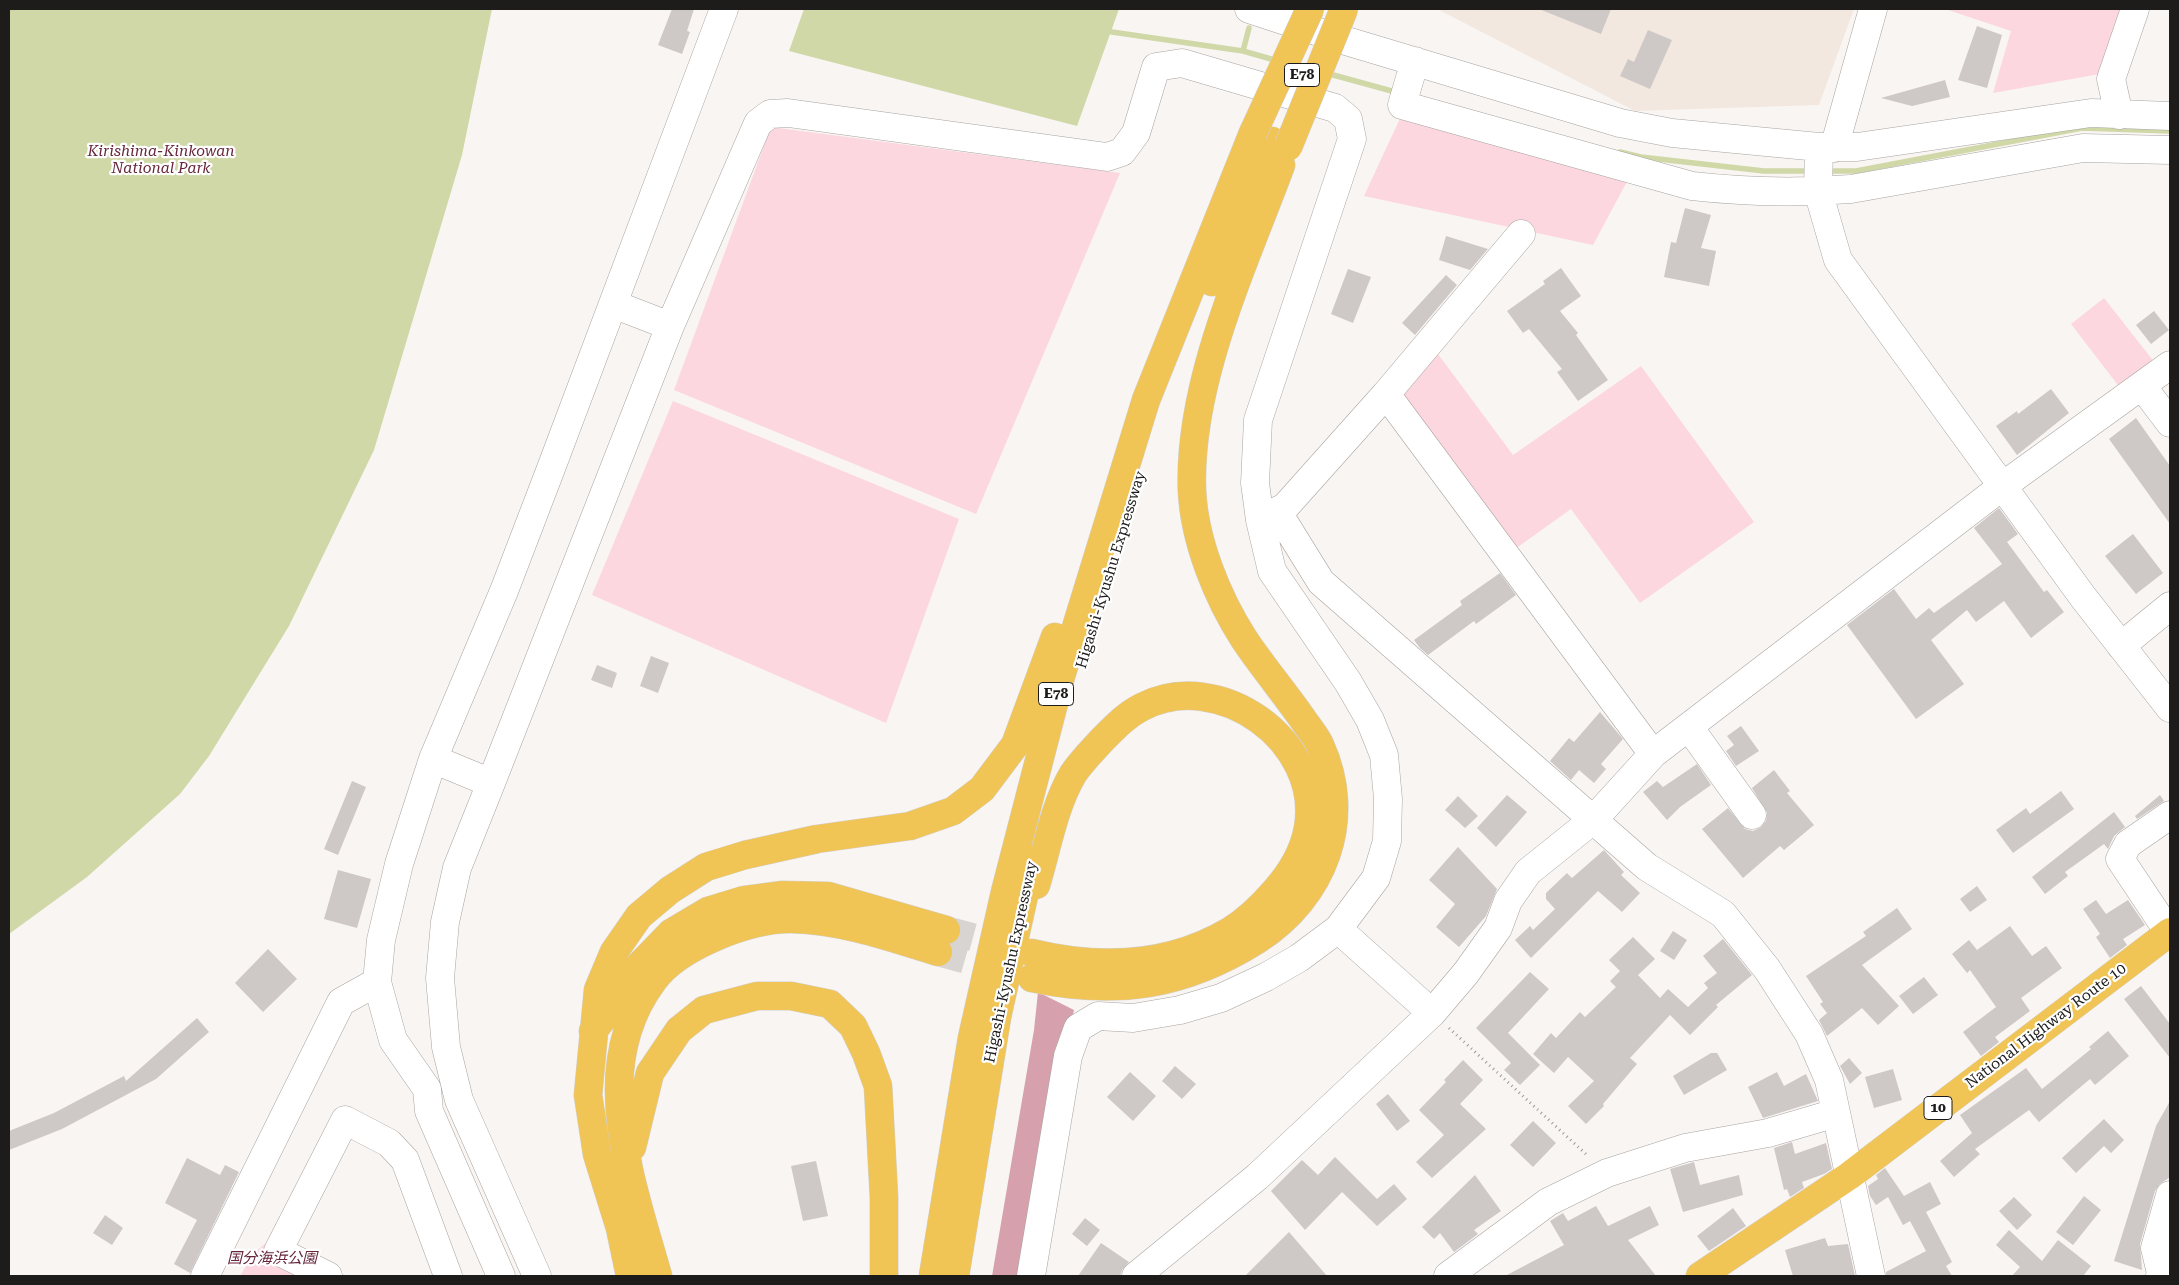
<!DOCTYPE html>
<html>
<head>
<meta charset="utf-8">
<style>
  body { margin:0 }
  #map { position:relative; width:2179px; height:1285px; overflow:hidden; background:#f9f5f2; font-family:"Roboto Serif",serif }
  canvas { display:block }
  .frame { position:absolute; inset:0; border:10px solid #1d1c1b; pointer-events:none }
</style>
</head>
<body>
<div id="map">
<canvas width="2179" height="1285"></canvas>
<div class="frame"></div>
</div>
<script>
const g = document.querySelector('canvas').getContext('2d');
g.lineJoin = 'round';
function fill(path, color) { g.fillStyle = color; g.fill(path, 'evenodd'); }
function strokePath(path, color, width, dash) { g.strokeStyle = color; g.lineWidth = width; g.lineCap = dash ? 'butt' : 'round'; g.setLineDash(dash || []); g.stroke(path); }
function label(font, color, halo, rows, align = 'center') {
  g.font = font + ' "Roboto Serif","Noto Sans JP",serif'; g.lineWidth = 4.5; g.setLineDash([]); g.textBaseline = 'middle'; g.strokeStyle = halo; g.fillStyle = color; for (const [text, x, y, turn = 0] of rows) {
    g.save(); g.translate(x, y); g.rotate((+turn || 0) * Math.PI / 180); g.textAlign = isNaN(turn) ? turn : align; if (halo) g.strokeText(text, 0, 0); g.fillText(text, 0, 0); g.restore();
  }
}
fill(new Path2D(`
  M1437 9H1854L1819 105 1635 111Z`), '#f3e8e0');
fill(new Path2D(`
  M1945 9H2121L2100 74 1993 93 2011 31Z
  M1403 112 1630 176 1593 245 1364 196Z
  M771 127 1120 173 976 514 674 390Z
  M2104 298 2155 363 2124 393 2071 324Z
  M1438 354 1513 455 1641 366 1754 522 1640 603 1571 509 1515 549 1395 395Z
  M673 401 959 519 886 723 592 595Z
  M275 1241 346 1276H240C249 1262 257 1243 275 1241Z`), '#fcd7df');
fill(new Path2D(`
  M1038 992 1074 1010 1018 1276H992L1034 1030Z`), '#d6a1ad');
fill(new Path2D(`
  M9 9H492L462 155 374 450 289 626 209 756 180 794 87 877 9 934Z
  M804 9H1119L1077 126 789 51Z`), '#d0d8a7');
strokePath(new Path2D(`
  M1105 31 1243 51 1278 61
  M1243 51 1249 28
  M1292 64 1312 70
  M1326 73 1399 93
  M1620 152 1641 157 1764 171H1812
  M1827 171H1856L2082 128 2170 131`), '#d0d8a7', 5.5);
fill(new Path2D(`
  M672 9H694L687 31 690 32 682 54 658 45Z
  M1539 9H1611L1601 34Z
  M1977 26 2002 35 1987 88 1958 80Z
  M1648 30 1672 40 1650 89 1620 76 1628 59 1634 62Z
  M1945 80 1950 97 1912 106 1881 98Z
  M1685 208 1711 215 1701 248 1716 251 1709 286 1664 277 1671 242 1676 243Z
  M1446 236 1488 249 1470 270 1439 260Z
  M1561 268 1581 296 1560 311 1578 333 1576 335 1608 380 1578 401 1557 372 1562 369 1529 329 1523 333 1507 311 1545 284 1543 281Z
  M1348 269 1371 277 1353 323 1331 314Z
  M1446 275 1457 285 1415 335 1402 323Z
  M2154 311 2169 330 2151 344 2136 325Z
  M2051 389 2069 413 2017 455 1996 426 2017 411 2018 414Z
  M2136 418 2170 466V524L2109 439Z
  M1999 508 2018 534 2007 542 2044 592 2047 590 2064 612 2031 638 2004 601 1976 622 1967 610 1931 640 1964 684 1916 719 1847 625 1894 589 1916 619 1929 608 1934 613 2002 564 1974 528Z
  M2133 534 2163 573 2136 594 2105 556Z
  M1500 573 1516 595 1476 624 1474 621 1428 655 1420 648 1414 640 1462 605 1460 601Z
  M651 656 669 663 658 693 640 686Z
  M597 665 617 673 612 688 591 680Z
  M1600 712 1623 739 1601 764 1606 769 1594 783 1579 770 1571 780 1550 761 1569 738 1574 742Z
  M1741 726 1759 751 1736 766 1726 751 1734 745 1727 736Z
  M1697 764 1711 785 1680 807 1667 820 1643 792 1657 781 1663 787Z
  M1774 770 1790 791 1787 793 1814 825 1784 850 1780 846 1743 878 1702 829 1728 808 1745 829 1753 831 1761 827 1766 821 1767 813 1752 788Z
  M352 781 366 787 338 855 324 849Z
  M2061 791 2074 809 2013 853 1996 830 2026 808 2030 814Z
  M1507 795 1527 812 1496 847 1477 828Z
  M2160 795 2164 801 2137 819 2135 816Z
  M1458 796 1478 816 1465 828 1445 810Z
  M2114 812 2125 827 2114 836 2108 849 2104 844 2065 872 2068 876 2045 894 2032 877Z
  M1458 847 1497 889 1486 916 1459 947 1436 927 1455 904 1429 880Z
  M1604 850 1624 872 1621 875 1640 893 1622 912 1598 891 1531 958 1515 940 1530 926 1533 930 1555 909 1546 899V893L1567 873 1572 878Z
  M338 870 371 879 357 928 324 919Z
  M1977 886 1987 900 1970 912 1960 899Z
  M2096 900 2106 914 2128 900 2145 925 2123 939 2127 945 2110 958 2096 937 2100 934 2083 909Z
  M1897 908 1912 929 1862 965 1899 1006 1878 1025 1862 1008 1827 1036 1819 1020 1827 1013 1820 1004 1823 1002 1806 976 1866 936 1863 932Z
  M2010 926 2032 956 2046 946 2062 968 2021 998 2030 1011 1995 1037 1999 1042 1981 1056 1963 1032 1996 1007 1970 970 1967 973 1952 954 1969 940 1977 950Z
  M1673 931 1687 940 1674 960 1660 951Z
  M1633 937 1655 959 1638 975 1660 998 1668 989 1688 1007 1708 988 1704 983 1717 973 1703 956 1723 939 1752 975 1716 1005 1718 1007 1690 1035 1670 1015 1630 1058 1637 1064 1603 1104 1604 1106 1586 1124 1568 1106 1594 1081 1568 1057 1554 1073 1533 1054 1551 1033 1556 1038 1580 1012 1585 1017 1616 987 1610 981 1620 971 1609 960Z
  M268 949 297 979 263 1012 235 983Z
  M1530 972 1549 989 1508 1033 1540 1065 1520 1085 1504 1070 1511 1063 1476 1028Z
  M1924 977 1938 995 1913 1014 1899 996Z
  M2141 986 2170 1024V1058L2124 999Z
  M197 1018 209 1032 156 1079 62 1129 9 1150V1131L54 1113 124 1076 126 1081Z
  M2108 1031 2129 1056 2095 1085 2090 1079 2039 1122 2029 1110 1975 1149 1980 1154 1954 1177 1940 1161 1972 1133 1960 1115 2026 1068 2042 1089 2091 1049 2089 1047Z
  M1711 1053H1717L1727 1070 1684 1095 1673 1076Z
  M1849 1058 1862 1073 1850 1084 1840 1066Z
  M1463 1060 1483 1080 1460 1104 1486 1129 1432 1178 1416 1162 1444 1135 1419 1110 1446 1082 1444 1080Z
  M1175 1066 1196 1084 1182 1099 1162 1081Z
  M1893 1069 1902 1100 1874 1108 1865 1077Z
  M1130 1072 1156 1096 1133 1121 1107 1097Z
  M1777 1072 1784 1086 1806 1074 1818 1101 1763 1118 1748 1087Z
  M1388 1094 1410 1121 1397 1131 1376 1104Z
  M2170 1101V1177L2160 1184 2155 1191 2140 1244 2142 1270 2114 1261 2156 1126Z
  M2104 1119 2124 1140 2111 1153 2104 1146 2076 1173 2062 1158Z
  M1533 1121 1556 1143 1533 1167 1510 1145Z
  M1792 1142 1795 1154 1826 1143 1832 1169 1824 1174 1802 1182 1804 1188 1790 1197 1787 1189 1784 1190 1774 1148Z
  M1335 1157 1377 1199 1394 1184 1407 1199 1377 1226 1342 1192 1305 1230 1271 1191 1302 1160 1318 1175Z
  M187 1158 220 1175 225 1165 239 1172 190 1273 174 1264 197 1220 165 1203Z
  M816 1161 828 1216 803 1221 791 1166Z
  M1694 1162 1700 1185 1739 1175 1743 1195 1683 1212 1670 1169Z
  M1885 1168 1904 1196 1930 1182 1941 1204 1926 1212 1952 1262 1946 1266 1952 1276H1886V1272L1926 1251 1910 1221 1903 1225 1888 1197 1876 1205 1870 1196 1868 1186 1878 1179 1876 1175Z
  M1475 1175 1501 1211 1474 1230 1478 1234 1454 1252 1440 1233 1434 1239 1422 1227Z
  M2084 1196 2101 1210 2073 1245 2056 1232Z
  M2014 1197 2032 1215 2017 1230 1999 1211Z
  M1596 1206 1608 1226 1650 1206 1659 1225 1628 1240 1656 1276H1505L1564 1245 1550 1221 1563 1213 1568 1221Z
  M1733 1208 1746 1226 1709 1251 1697 1236Z
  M105 1215 123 1228 112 1245 93 1233Z
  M1085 1218 1100 1230 1087 1246 1072 1234Z
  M2009 1230 2042 1261 2058 1240 2091 1266 2083 1276H2012L2020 1267 1996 1245Z
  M1289 1232 1327 1276H1245Z
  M1825 1238 1828 1246 1848 1244 1855 1276H1793L1785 1250Z
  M1101 1243 1129 1262 1122 1270 1120 1276H1078Z`), '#cec8c7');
strokePath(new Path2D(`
  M946 930 1017 949
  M938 952 1012 973`), '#d8d4d2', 28, [28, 14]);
const minor = new Path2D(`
  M1249 9 1343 40 1620 123 1672 133 1819 147H1857L2091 113 2170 116
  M1415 61 1402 105 1692 186C1745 192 1798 193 1851 189L2083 148 2170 150
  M2119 115 2111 79 2135 9
  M1819 147 1818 191 1838 260 2083 597 2170 708
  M1834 148 1873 9
  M613 304 670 326
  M2142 386 2170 423
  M1386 394 1653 754
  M1277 511 1321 582 1647 867 1723 914 1767 969 1809 1034 1829 1080 1871 1276
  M1261 519 1285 507 1386 394 1521 234
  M2121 646 2170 606
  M1689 727 1752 815
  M433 759 491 783
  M2170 815 2128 844 2120 859 2170 934
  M1338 929 1432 1013
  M205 1276 341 1002 377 982
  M328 1276 278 1251 345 1120 389 1143 405 1160 448 1276
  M501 1276 429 1111 427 1089 393 1040 377 982 381 940 399 864 433 759 504 591 550 471 724 9
  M537 1276 459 1100 446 1047 440 978 445 922 457 868 491 783 670 326 758 123 770 114 788 113 1107 157 1122 152 1136 133 1156 67 1182 63 1335 108 1348 119 1352 139 1258 420 1255 483 1260 520 1272 571 1348 682 1370 720 1384 755 1388 799 1387 841 1376 878 1338 929 1299 958 1266 977 1221 998 1180 1010 1133 1018 1098 1016 1078 1028 1068 1056 1031 1276
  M1136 1276 1257 1177 1432 1013 1466 973 1498 928 1508 901 1528 872 1594 819 1653 754 2004 485 2170 365
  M1448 1276 1548 1202 1607 1173 1685 1148 1768 1133 1836 1113
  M2160 1276 2161 1273 2155 1248 2170 1195`);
const highway = new Path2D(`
  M1212 282 1272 141
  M1032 953C1099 969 1169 967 1230 931 1248 920 1261 907 1275 891 1291 873 1304 851 1308 828 1323 741 1219 667 1142 707 1126 715 1114 728 1102 740 1092 751 1081 762 1073 774 1054 806 1047 849 1036 885
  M1032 978C1117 996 1184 986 1257 940 1324 897 1354 819 1320 745 1316 736 1308 727 1302 718 1283 691 1262 666 1244 639 1217 597 1194 540 1192 490 1188 382 1244 265 1281 165
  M593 1031 620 997 637 968 671 933 708 911 744 900 781 895 828 896 946 930
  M632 1147 650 1073 679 1030 704 1010 757 996H791L830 1004 853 1026 866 1053 878 1086 884 1198V1276
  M630 1276 620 1228 597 1154 588 1095 598 990 614 952 639 916 670 890 706 867 745 855 817 839 910 826 953 811 982 789 1015 745 1055 637
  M658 1276C641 1216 620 1155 619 1091 619 1052 629 1013 653 981 677 947 750 918 791 919 842 920 890 937 938 952
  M933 1276 972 1038 1005 892 1061 676 1146 400 1253 133
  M955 1276 997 1017 1032 860
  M1700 1276 1849 1176 2170 932`);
strokePath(minor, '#a8a4a1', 29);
strokePath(highway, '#d2d2d1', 29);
strokePath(new Path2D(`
  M1449 1028 1588 1156`), '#9d9a98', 3, [1, 4]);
strokePath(minor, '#fff', 28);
strokePath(highway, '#f1c456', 28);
const highwayBridge = new Path2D(`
  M1253 133 1310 9
  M1288 147 1344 9`);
strokePath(highwayBridge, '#d2d2d1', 29, []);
strokePath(highwayBridge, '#f1c456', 28);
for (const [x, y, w] of [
  [1302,75,35],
  [1056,694,35],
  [1938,1108,28]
]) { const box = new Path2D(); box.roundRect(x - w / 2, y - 11.5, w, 23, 4); g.fillStyle = '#fff'; g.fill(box); strokePath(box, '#1d1c1b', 1); }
label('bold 14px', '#1d1c1b', null, [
  ["E78",1302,75],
  ["E78",1056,694],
  ["10",1938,1108]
]);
label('italic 15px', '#67263b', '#fff', [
  ["Kirishima-Kinkowan",161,152],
  ["National Park",161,169],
  ["国分海浜公園",272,1259]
]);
label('15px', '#1d1c1b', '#fff', [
  ["Higashi-Kyushu Expressway",1111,570,-73],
  ["Higashi-Kyushu Expressway",1011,962,-78],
  ["National Highway Route 10",2046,1026,-37]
]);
</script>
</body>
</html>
